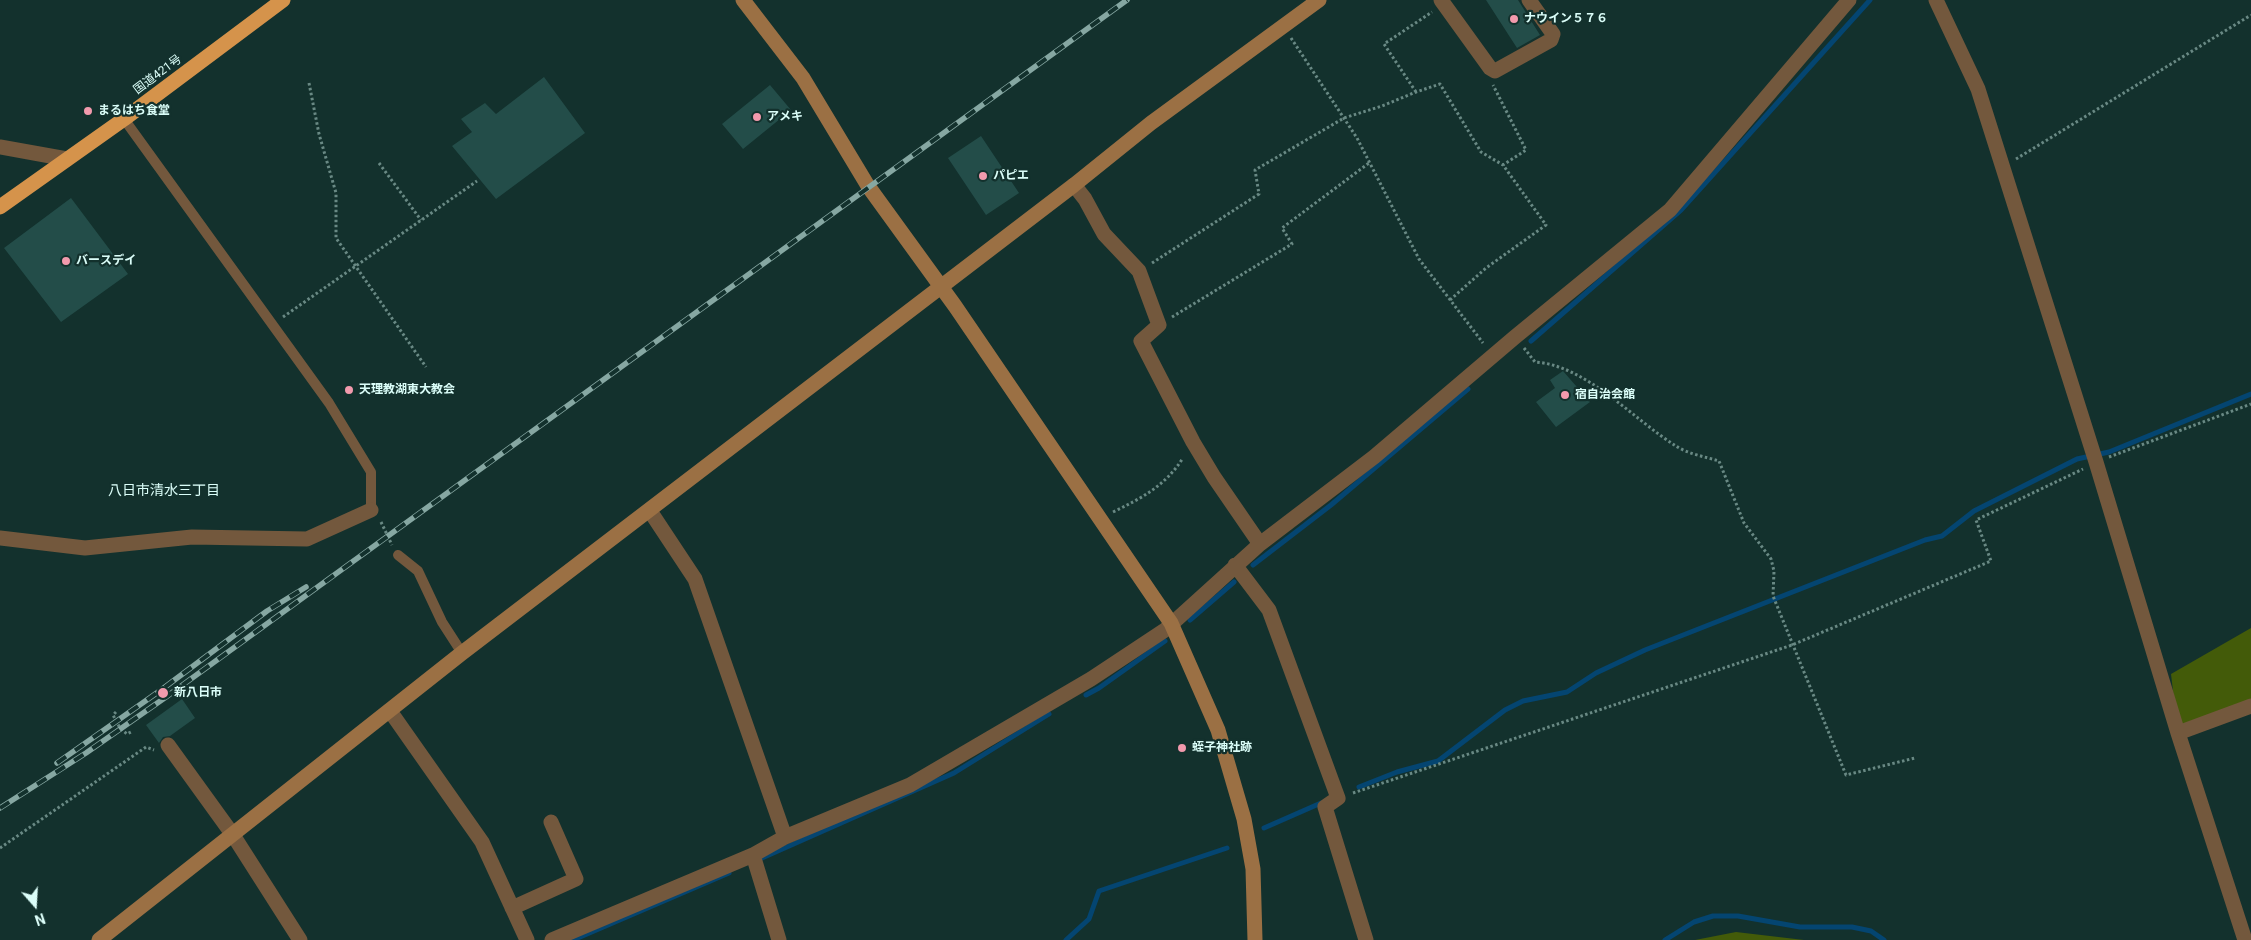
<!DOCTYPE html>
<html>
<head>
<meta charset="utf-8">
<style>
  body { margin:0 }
  #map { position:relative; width:2251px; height:940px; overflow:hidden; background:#13312d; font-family:Roboto,sans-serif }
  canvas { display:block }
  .north { position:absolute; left:10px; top:880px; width:50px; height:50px; -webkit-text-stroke:4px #13312d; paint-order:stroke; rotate:161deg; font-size:14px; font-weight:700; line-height:20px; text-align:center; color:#dbfef9 }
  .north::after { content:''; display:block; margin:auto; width:18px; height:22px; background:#dbfef9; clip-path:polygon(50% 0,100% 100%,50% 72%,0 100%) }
</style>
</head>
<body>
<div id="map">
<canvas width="2251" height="940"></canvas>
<div class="north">N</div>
</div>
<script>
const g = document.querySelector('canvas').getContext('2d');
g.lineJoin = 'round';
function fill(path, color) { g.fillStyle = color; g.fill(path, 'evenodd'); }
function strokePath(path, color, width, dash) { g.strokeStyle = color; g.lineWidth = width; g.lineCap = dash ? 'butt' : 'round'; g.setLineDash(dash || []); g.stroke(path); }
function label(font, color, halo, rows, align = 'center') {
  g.font = font + ' Roboto,"Noto Sans JP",sans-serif'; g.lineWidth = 4.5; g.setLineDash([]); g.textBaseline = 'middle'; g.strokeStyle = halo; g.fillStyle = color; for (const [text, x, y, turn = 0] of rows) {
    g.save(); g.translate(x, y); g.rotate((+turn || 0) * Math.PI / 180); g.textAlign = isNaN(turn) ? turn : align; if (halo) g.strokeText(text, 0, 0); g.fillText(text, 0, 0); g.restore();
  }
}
fill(new Path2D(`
  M2251 628V706L2178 733 2171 674Z
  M1736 932 1804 940H1695Z`), '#435b09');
strokePath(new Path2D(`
  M1531 341 1681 210 1870 0
  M1253 565 1331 505 1468 389
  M1190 620 1234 582
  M1086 695 1099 688 1165 641
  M1359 787 1397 772 1438 761 1505 710 1523 701 1567 692 1596 673 1645 650 1925 540 1942 536 1974 511 2077 459 2109 452 2251 394
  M1264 828 1321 803
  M762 858 954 773 1049 714
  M573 940 729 873
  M1066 940 1089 919 1099 891 1227 848
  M1665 940 1694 922 1713 916H1738L1800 927H1852L1871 931 1884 940`), '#044571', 5);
fill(new Path2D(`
  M1486 0H1518L1540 35 1517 48Z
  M544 77 585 133 496 199 452 146 472 132 461 119 485 103 496 114Z
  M770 85 791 110 743 149 722 124Z
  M981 136 1019 193 986 215 948 158Z
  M71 198 128 274 61 322 4 248Z
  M1563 371 1590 402 1556 427 1536 402 1555 388 1550 380Z
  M182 699 195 718 170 736 163 737 159 743 146 725Z`), '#234d49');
strokePath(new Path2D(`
  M1291 38 1357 138 1419 259 1483 343
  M309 83 319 134 336 193V238L426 367
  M1416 92 1384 44 1432 12
  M2016 159 2251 15
  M379 163 421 220
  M1152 263 1259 194 1255 170 1344 118 1382 106 1416 92 1440 84 1481 152 1503 165
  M1450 300 1486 268 1546 225 1503 165 1526 150 1493 85
  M283 317 477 181
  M1172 317 1292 244 1282 228 1369 163
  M1524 348 1535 362C1586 365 1634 420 1676 446 1688 454 1706 457 1719 461L1744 523 1771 559 1774 571 1773 596 1846 775 1915 758
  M2109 457 2251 404
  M1113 512C1142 498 1165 486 1183 458
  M381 522 392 545
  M116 712 113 715 120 728 127 734 131 732
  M1353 793 1792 645 1991 561 1976 520 2083 469
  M0 848 146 747 154 750`), '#698984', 3, [2.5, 2.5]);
strokePath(new Path2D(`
  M124 119 329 403 371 472V510
  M398 555 418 571 442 622 462 653`), '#73583d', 10);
strokePath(new Path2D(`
  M1441 0 1490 68 1495 71 1551 40 1553 34 1529 0
  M1936 0 1978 89 2096 462 2178 733 2245 940
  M0 147 67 159
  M1074 185 1085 199 1104 234 1139 271 1159 325 1141 341 1193 442 1214 477 1260 544
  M650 511 695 579 785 837
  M0 538 85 548 192 537 307 539 371 510
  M1235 565 1269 610 1338 798 1325 807 1366 940
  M390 711 482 842 527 940
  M2178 733 2251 706
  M168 745 233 835 300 940
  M753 855 779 940
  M512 908 576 879 551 822
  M552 940 753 855 785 837 910 785 1091 679 1165 630 1260 544 1374 457 1515 337 1670 210 1849 0`), '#73583d', 15);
strokePath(new Path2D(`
  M743 0 803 78 868 186 955 306 1171 623 1218 730 1244 819 1253 869 1255 940
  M99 940 462 653 1074 185 1151 123 1319 0`), '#9b7044', 15);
strokePath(new Path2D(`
  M0 207 124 119 283 0`), '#d5934b', 15);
const rail = new Path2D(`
  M57 763 161 690 267 611 306 587
  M0 808 86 753 166 697 1127 0`);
strokePath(rail, '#86a7a2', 5.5);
strokePath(rail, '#13312d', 4, [11]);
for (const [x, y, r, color] of [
  [1514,19,5,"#f29aad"],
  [88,111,5,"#f29aad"],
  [757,117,5,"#f29aad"],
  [983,176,5,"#f29aad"],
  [66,261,5,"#f29aad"],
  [349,390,5,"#f29aad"],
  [1565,395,5,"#f29aad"],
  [163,693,6,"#f29aad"],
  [1182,748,5,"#f29aad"]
]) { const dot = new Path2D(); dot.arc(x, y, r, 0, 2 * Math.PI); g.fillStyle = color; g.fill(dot); strokePath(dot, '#13312d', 2); }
label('bold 12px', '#dbfef9', '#13312d', [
  ["ナウイン５７６",1524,19],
  ["まるはち食堂",98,111],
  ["アメキ",767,117],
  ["パピエ",993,176],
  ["バースデイ",76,261],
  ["天理教湖東大教会",359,390],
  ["宿自治会館",1575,395],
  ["新八日市",174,693],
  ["蛭子神社跡",1192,748]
], 'left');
label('12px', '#dbfef9', '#13312d', [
  ["国道421号",158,75,-37]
]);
label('14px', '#dbfef9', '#13312d', [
  ["八日市清水三丁目",164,491]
]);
</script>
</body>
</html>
